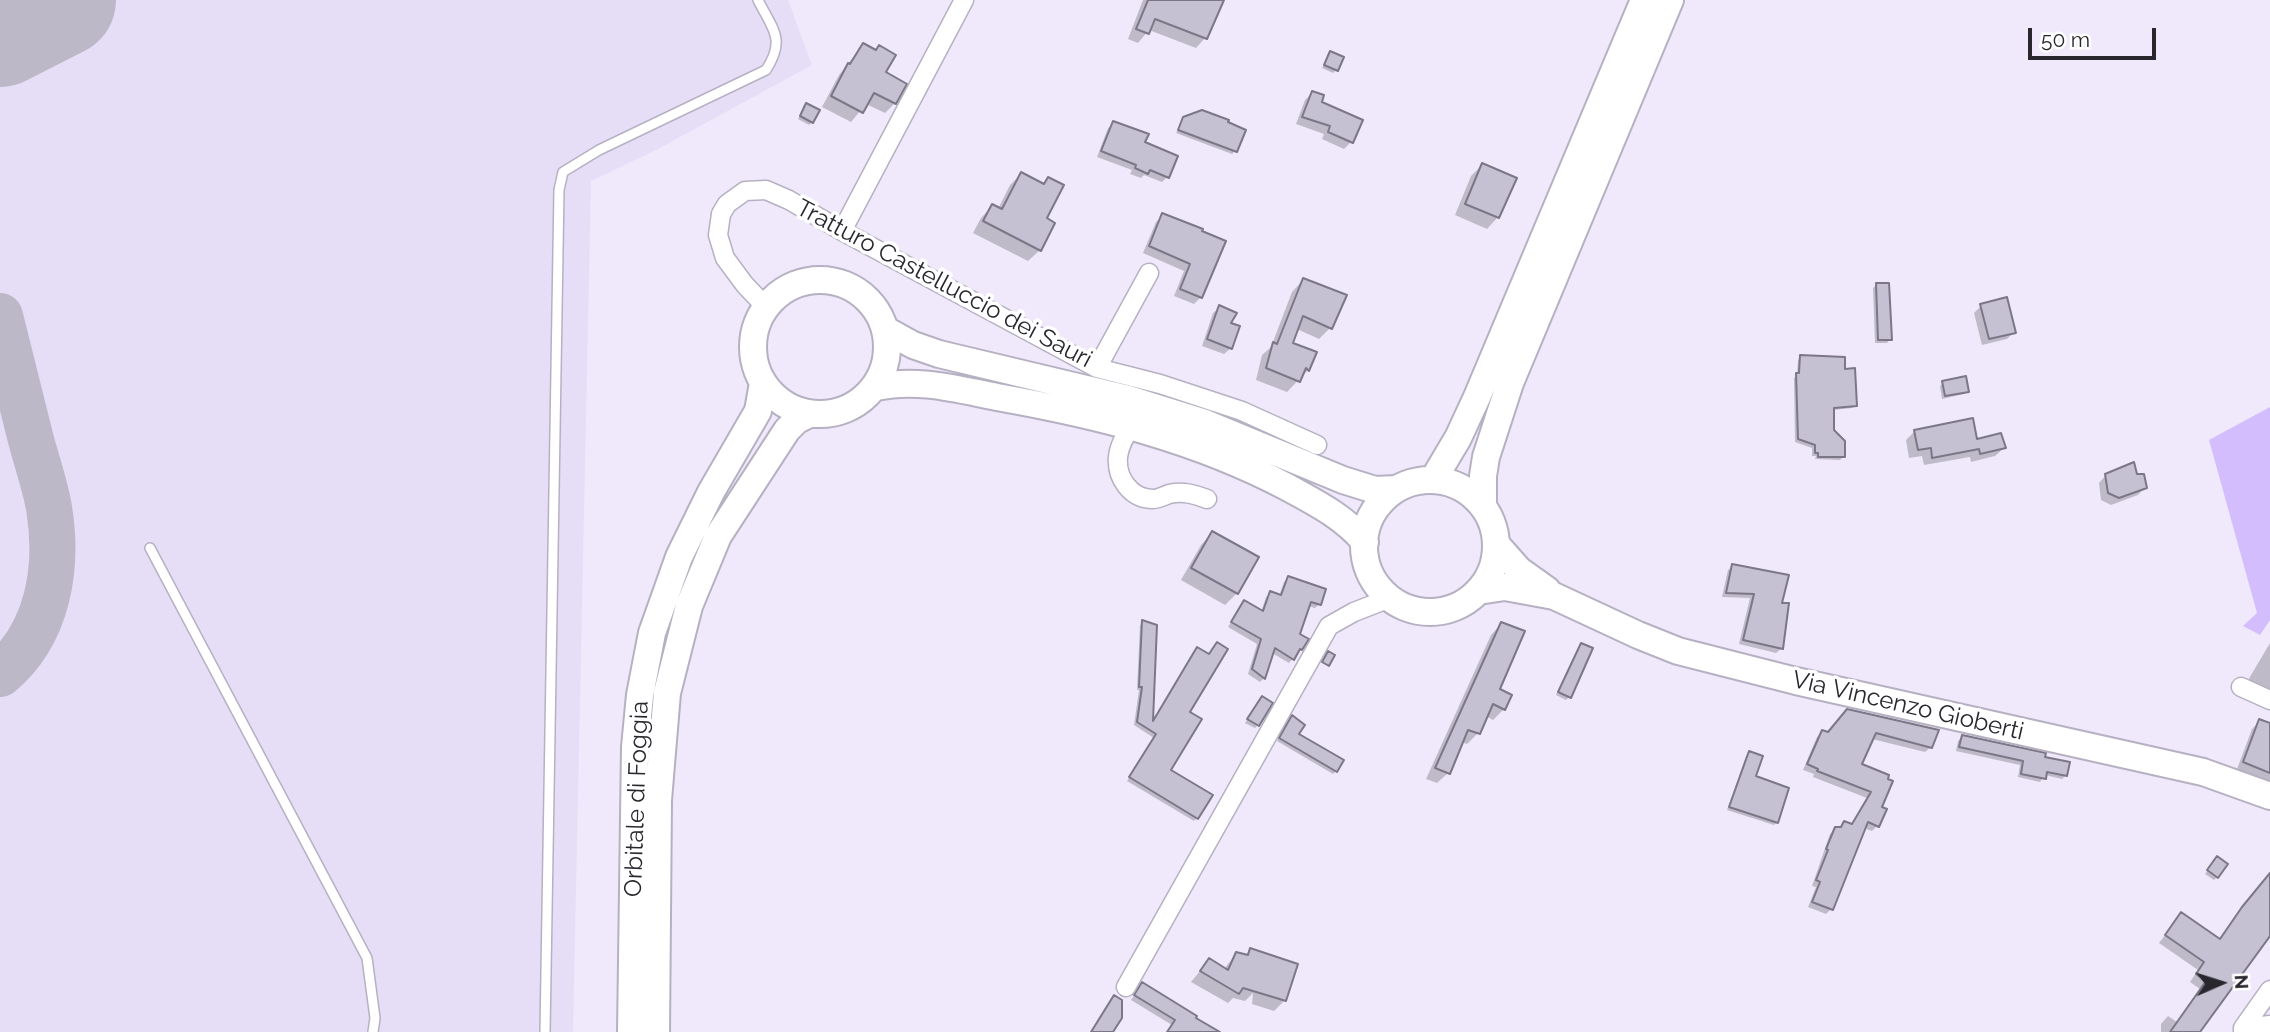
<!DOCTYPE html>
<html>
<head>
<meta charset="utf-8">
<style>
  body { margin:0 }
  #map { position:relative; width:2270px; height:1032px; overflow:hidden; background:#efe9fb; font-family:Raleway,sans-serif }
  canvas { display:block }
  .north { position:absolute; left:2186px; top:948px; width:70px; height:70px; -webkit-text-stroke:5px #fff; paint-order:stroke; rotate:87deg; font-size:19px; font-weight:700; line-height:28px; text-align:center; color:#29272e }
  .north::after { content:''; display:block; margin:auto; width:24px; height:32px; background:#29272e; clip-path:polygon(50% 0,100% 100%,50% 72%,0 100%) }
  .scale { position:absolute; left:2028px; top:28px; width:128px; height:32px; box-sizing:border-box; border:4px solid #29272e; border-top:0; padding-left:9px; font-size:21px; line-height:24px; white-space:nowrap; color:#29272e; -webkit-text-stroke:5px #fff; paint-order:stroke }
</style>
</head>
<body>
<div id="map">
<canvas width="2270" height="1032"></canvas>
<div class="north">N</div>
<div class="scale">50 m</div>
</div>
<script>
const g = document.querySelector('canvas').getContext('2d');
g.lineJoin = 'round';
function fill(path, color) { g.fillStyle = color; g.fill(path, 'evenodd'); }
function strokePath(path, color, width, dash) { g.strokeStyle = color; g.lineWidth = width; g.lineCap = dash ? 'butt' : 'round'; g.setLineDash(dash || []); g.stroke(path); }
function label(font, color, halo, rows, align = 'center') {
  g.font = font + ' Raleway,sans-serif'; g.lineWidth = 7; g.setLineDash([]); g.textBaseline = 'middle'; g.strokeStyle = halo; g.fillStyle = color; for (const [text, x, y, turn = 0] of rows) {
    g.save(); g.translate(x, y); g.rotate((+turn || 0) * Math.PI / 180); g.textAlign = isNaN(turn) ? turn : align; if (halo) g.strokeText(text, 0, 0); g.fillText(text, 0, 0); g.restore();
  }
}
fill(new Path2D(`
  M0 0H788L812 65 658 149 591 181 573 1032H0Z`), '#e6def7');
fill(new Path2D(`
  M2270 407V620L2260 635 2243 626 2257 613 2209 440Z`), '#d3bdfd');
fill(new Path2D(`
  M1143 0H1222L1205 38 1196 48 1149 30 1138 43 1128 39Z
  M863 45 883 73 895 103 885 113 866 104 851 122 822 107 839 75Z
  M1331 53 1336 70 1333 73 1322 68Z
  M1312 93 1351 142 1344 149 1322 139 1324 134 1296 124 1305 100Z
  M804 108 812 122 809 125 798 119Z
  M1184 119 1226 123 1235 151 1232 154 1176 133Z
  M1114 123 1143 143 1167 177 1162 182 1144 175 1141 178 1130 174 1132 170 1097 157 1108 128Z
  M1482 165 1498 217 1487 229 1455 215 1471 176Z
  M1021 174 1043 185 1048 179 1040 250 1028 261 973 233 981 218 992 206 998 209 1010 185Z
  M1163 215 1201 230V297L1194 304 1174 296 1184 271 1143 253 1156 222Z
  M1303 280 1330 328 1319 339 1297 329 1291 344 1308 370 1287 392 1256 380 1262 355 1271 347 1292 292Z
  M1876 285 1890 339 1887 343H1875L1873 288Z
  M1981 306 2014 332 2007 339 1982 345 1974 313Z
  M1220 307 1229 324 1231 348 1224 354 1202 346 1213 313Z
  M1801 357 1843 371 1855 405 1852 408 1833 410 1832 431 1844 456 1840 460 1815 459 1816 456H1812V448L1795 442 1794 378 1797 375 1798 360Z
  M1943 383 1967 391 1964 394 1942 399 1940 386Z
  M1915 431 1976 442 2004 448 1995 456 1971 462 1970 457 1924 465 1922 456 1909 458 1906 440Z
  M2106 475 2136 476 2145 487 2138 495 2111 505 2101 500 2099 483Z
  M1212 533 1237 593 1225 605 1181 580 1201 545Z
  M1733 566 1780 604 1787 605 1781 649 1776 653 1739 644 1750 598 1722 597 1728 570Z
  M1288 578 1320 604 1315 608 1308 606 1298 634 1301 649 1289 663 1272 653 1264 678 1260 682 1248 674 1257 644 1228 627 1240 607 1261 612 1266 597 1271 593 1279 596 1284 582Z
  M1143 622 1151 725 1209 656 1169 770 1197 818 1194 821 1127 781 1154 738 1134 725 1139 690H1137L1140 625Z
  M1501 624 1497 690 1504 709 1493 720 1486 716 1478 733 1467 744 1461 742 1448 773 1437 783 1426 779 1491 635Z
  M2270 643V695L2244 687Z
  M1581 645 1569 697 1566 700 1556 695Z
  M1259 701 1258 725 1255 728 1245 723Z
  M1842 716 1931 747 1925 752 1872 739 1860 764 1880 808 1877 826 1872 831 1864 828 1831 909 1826 914 1808 907 1816 887 1812 886 1830 834 1844 823 1851 826 1867 798 1813 777 1814 774 1803 770 1817 737 1822 732 1827 734Z
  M1289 720 1297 734 1336 771 1333 774 1277 741Z
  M2260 721 2270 725V782L2237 769 2252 729Z
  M1962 737 2043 758 2066 775 2062 779 2045 775 2040 782 2018 777 2020 765 1956 751 1958 741Z
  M1749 753 1754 777 1777 822 1774 825 1727 810 1746 756Z
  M2214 861 2217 877 2214 880 2205 874Z
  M2268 874 2270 876V933L2198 1032H2161V1024L2168 1016 2177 1022 2200 989 2190 982 2198 970 2159 943 2181 915 2218 940Z
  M1250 950 1285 1000 1274 1011 1252 1004 1253 993 1245 1001 1233 998 1228 1003 1191 982 1209 960 1224 969 1236 954 1244 956Z
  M1142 984 1218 1032H1167L1172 1025 1131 1000Z`), '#0003');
strokePath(new Path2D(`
  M0 316C10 356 20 396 30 436 36 460 45 484 49 508 59 568 48 634 0 674`), '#bcb8c7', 46);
strokePath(new Path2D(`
  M0 30 59 0`), '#bcb8c7', 114);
const building = new Path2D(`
  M1148 0H1224L1207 39 1155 19 1149 34 1136 29Z
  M863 43 876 50 879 45 896 55 886 72 907 84 896 104 874 93 863 113 831 96 848 63 850 64Z
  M1330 51 1344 57 1338 71 1324 65Z
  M1312 91 1324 95 1322 102 1363 120 1353 143 1328 132 1330 126 1302 117Z
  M806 103 820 110 813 123 800 116Z
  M1202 110 1229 120 1228 122 1246 130 1237 152 1178 130 1183 117Z
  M1113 121 1149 134 1145 142 1178 156 1169 178 1150 170 1148 174 1135 168 1136 165 1101 151Z
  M1482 163 1517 178 1499 218 1465 204Z
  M1021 172 1044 184 1048 177 1064 185 1047 218 1055 223 1041 251 983 221 992 204 1002 209Z
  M1162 213 1203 229 1202 231 1226 241 1202 298 1180 289 1190 264 1149 246Z
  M1303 278 1347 295 1332 329 1303 316 1293 343 1317 352 1309 371 1306 368 1300 382 1266 368 1273 342 1277 344Z
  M1876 283H1889L1892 340H1878Z
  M2007 297 2016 333 1989 339 1980 304Z
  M1219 305 1237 313 1231 323 1240 326 1232 349 1207 339Z
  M1800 355 1845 357V369L1855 368 1857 406 1834 408V430L1845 441V457H1818V453H1815V445L1798 439 1796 373H1799Z
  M1966 376 1969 392 1945 396 1942 381Z
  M1973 418 1977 439 2001 433 2006 448 1980 454 1979 449 1932 458 1931 448 1918 450 1914 430Z
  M2134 462 2137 474H2144L2147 488 2119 498 2108 493 2105 474Z
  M1212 531 1259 557 1238 594 1191 568Z
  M1732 564 1789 575 1782 603H1789L1783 649 1743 640 1754 594 1726 593Z
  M1288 576 1326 589 1321 605 1311 602 1300 634 1309 639 1302 650 1300 649 1294 660 1275 648 1265 679 1252 669 1261 639 1231 622 1244 600 1263 611 1270 591 1281 595Z
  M1142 620 1157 625 1153 721 1197 647 1209 654 1217 642 1228 649 1190 712 1202 719 1171 770 1213 795 1198 819 1129 777 1156 734 1137 722 1142 687H1139Z
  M1501 622 1525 631 1500 689 1512 695 1505 710 1493 704 1480 734 1468 730 1450 774 1435 768Z
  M1581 643 1593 648 1571 698 1558 692Z
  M1328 651 1335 655 1329 666 1322 662Z
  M1262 696 1273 703 1259 726 1247 719Z
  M1847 709 1939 730 1932 748 1876 733 1862 764 1889 775 1888 779 1893 781 1882 807 1887 809 1879 827 1868 822 1833 910 1812 902 1820 882 1816 880 1828 850 1826 849 1835 827H1841L1844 821 1852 824 1871 792 1817 771 1818 769 1807 764 1822 730 1828 732Z
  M1292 715 1305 725 1299 734 1344 760 1337 772 1279 738Z
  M2259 719 2270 723V773L2243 762Z
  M1962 735 2046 753 2045 757 2070 762 2067 776 2047 772 2046 779 2021 774 2023 761 1959 747Z
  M1749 751 1763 756 1756 776 1789 788 1778 823 1729 807Z
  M2217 856 2228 864 2218 878 2207 870Z
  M2270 873V936L2200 1032H2170L2206 981 2196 974 2204 962 2165 935 2181 912 2220 939 2242 907Z
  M1250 948 1298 964 1286 1001 1243 988 1239 994 1200 971 1209 958 1228 970 1236 952 1248 955Z
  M1142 982 1197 1016 1196 1018 1220 1032H1167L1175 1020 1134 995Z
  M1114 995 1122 1000V1018L1113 1032H1091Z`);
fill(building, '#c6c1d2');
strokePath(building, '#7c7787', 2);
const lane = new Path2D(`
  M150 548 367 958 375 1018 373 1032
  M545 1032 559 190 563 172 599 150 766 70C786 39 773 30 758 0`);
const street = new Path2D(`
  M842 231 964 0
  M766 307 745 285 725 258 718 235 721 214 727 204 745 191 766 190 789 200 842 231 1097 368 1160 384 1242 411 1317 445
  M1097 368 1149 273
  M1131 426C1125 436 1119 446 1118 457 1116 478 1131 499 1153 499 1158 499 1164 496 1169 494 1183 491 1194 494 1207 499
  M2241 687 2270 700
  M1126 987 1329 626 1354 612 1390 598
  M2243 1028 2270 1025
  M2243 1032V1028L2270 990`);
const secondary = new Path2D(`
  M753 347a67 67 0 1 1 134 0a67 67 0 1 1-134 0Z
  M886 330 913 345 939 354 1128 399 1205 423 1343 480 1375 490 1396 489
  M876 387C918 378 956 389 997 397 1098 415 1196 439 1287 487 1316 503 1343 516 1365 542
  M1433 480 1458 438 1477 397 1644 0
  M1364 546a66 66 0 1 1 132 0a66 66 0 1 1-132 0Z
  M1483 506V476L1486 457 1510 383 1670 0
  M1496 544 1519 570 1547 590
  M1478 591 1505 587 1554 596 1638 635 1678 651 1796 681 2203 772 2270 796
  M631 1032 635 747 640 695 652 633 679 557 711 492 758 411 763 383
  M656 1032 658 800 667 693 689 606 718 536 787 430 797 420 809 414`);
strokePath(lane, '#b6b1c2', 12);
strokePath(street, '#b6b1c2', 21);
strokePath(secondary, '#b6b1c2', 30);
strokePath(lane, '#fff', 9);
strokePath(street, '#fff', 18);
strokePath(secondary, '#fff', 26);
label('24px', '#29272e', '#fff', [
  ["Tratturo Castelluccio dei Sauri",944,284,28],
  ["Via Vincenzo Gioberti",1908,706,13],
  ["Orbitale di Foggia",637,799,-88]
]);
</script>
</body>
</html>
